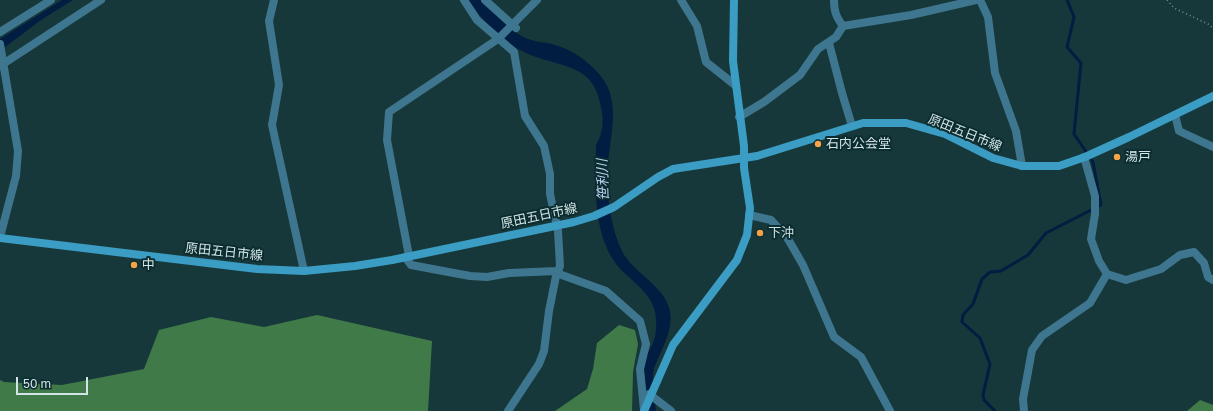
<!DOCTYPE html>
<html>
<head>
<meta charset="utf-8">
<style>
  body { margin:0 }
  #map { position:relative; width:1213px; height:411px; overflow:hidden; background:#17383a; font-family:"Golos Text",sans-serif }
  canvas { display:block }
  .scale { position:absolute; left:16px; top:377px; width:72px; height:18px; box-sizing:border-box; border:2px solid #d2e4e5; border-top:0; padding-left:5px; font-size:12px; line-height:14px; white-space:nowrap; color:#d2e4e5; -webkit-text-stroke:3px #0c2d30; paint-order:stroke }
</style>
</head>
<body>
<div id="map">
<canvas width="1213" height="411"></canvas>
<div class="scale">50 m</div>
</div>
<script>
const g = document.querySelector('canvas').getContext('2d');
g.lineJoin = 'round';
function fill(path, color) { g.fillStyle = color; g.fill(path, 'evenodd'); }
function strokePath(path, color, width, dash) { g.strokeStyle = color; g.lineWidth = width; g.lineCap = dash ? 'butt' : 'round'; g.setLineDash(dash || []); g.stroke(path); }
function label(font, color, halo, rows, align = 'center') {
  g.font = font + ' "Golos Text","Noto Sans JP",sans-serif'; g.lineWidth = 4; g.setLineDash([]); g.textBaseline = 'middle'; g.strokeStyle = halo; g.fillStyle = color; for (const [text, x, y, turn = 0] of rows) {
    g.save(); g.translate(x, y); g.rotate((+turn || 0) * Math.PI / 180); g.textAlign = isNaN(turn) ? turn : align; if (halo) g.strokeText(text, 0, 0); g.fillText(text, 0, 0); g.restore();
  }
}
fill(new Path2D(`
  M317 315 432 341 428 411H0V380L4 382 62 385 144 369 159 330 211 317 264 327Z
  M619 325 635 330 638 344 633 372 632 411H555L587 389 593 369 597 343Z
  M1200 400 1213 405V411H1187Z`), '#417a49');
fill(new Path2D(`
  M62 0H73L41 20 0 51V39Z
  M468 0H483C496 14 510 32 528 39 536 42 544 42 552 44 571 49 587 60 600 75 625 105 606 145 607 180 608 204 612 232 623 253 635 274 665 286 670 311 674 331 660 351 654 369 651 379 655 400 656 411H649L643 364C645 356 649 352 652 345 657 335 657 323 655 312 651 290 625 278 614 261 592 228 596 183 596 145 603 133 604 121 601 107 594 62 559 68 526 53 502 42 483 21 468 0Z`), '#021d42');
strokePath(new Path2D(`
  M995 411 984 400 983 395 990 364 980 338 962 322 963 315 973 304 982 279 990 272 1001 271 1028 255 1046 233 1101 205 1093 162 1074 134 1081 63 1067 47 1074 17 1067 0`), '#021d42', 3);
strokePath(new Path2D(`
  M1167 0 1174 8 1210 25 1213 29`), '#7b9495', 1.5, [1, 3]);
strokePath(new Path2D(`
  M274 0 269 21 279 85 272 125 304 271
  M464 0 477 20 514 52 525 116 544 146 550 174V194L558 231 560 266 556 276 549 311 544 351 539 364 508 411
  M485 0 516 28
  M681 0 697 26 706 62 735 85
  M834 0C834 11 836 17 843 26
  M980 0 988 17 995 73 1016 131 1022 166
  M0 32 51 0
  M829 43 842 93 852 126
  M0 44 18 151 16 176 0 237
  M0 66 101 0
  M1175 115 1179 131 1213 147
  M739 117 764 102 800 75 818 49 836 37 843 26 911 15 976 0
  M1084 157 1095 196V214L1091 239 1099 261 1107 274 1126 280 1161 269 1180 255 1194 252 1204 263 1208 277 1213 280
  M749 215 771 220 788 239 803 265 834 337 861 357 890 411
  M409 256 387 140 389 112 498 39 537 0
  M405 257 411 265 470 276 487 277 509 273 557 271 559 274 606 291 640 321 646 344 640 369 644 410
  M649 394 671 411
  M1024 411 1023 399 1032 350 1042 336 1090 303 1107 274`), '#3e768f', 8);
strokePath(new Path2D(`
  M0 238 257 269 304 271 355 266 392 260 574 222 594 216 614 207 658 177 673 169 757 156 863 123H906L945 134 993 158 1022 166H1059L1085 157 1129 137 1213 96
  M644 411 673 345 737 260 747 235 750 208 744 168V146L733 61 734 0`), '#3b9cc4', 8);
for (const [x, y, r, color] of [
  [818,144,4,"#f5a346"],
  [1117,157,4,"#f5a346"],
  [760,233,4,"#f5a346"],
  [134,265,4,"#f5a346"]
]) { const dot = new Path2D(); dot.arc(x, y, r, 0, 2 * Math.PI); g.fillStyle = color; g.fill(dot); strokePath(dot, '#0c2d30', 1.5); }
label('13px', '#d2e4e5', '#0c2d30', [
  ["原田五日市線",965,133,22],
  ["原田五日市線",539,216,-12],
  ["原田五日市線",224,252,6]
]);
label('13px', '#d2e4e5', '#0c2d30', [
  ["石内公会堂",826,144],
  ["湯戸",1125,157],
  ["下沖",768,233],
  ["中",142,265]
], 'left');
label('italic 14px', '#bad0f0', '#0c2d30', [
  ["笹利川",603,180,-92]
]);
</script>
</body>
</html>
